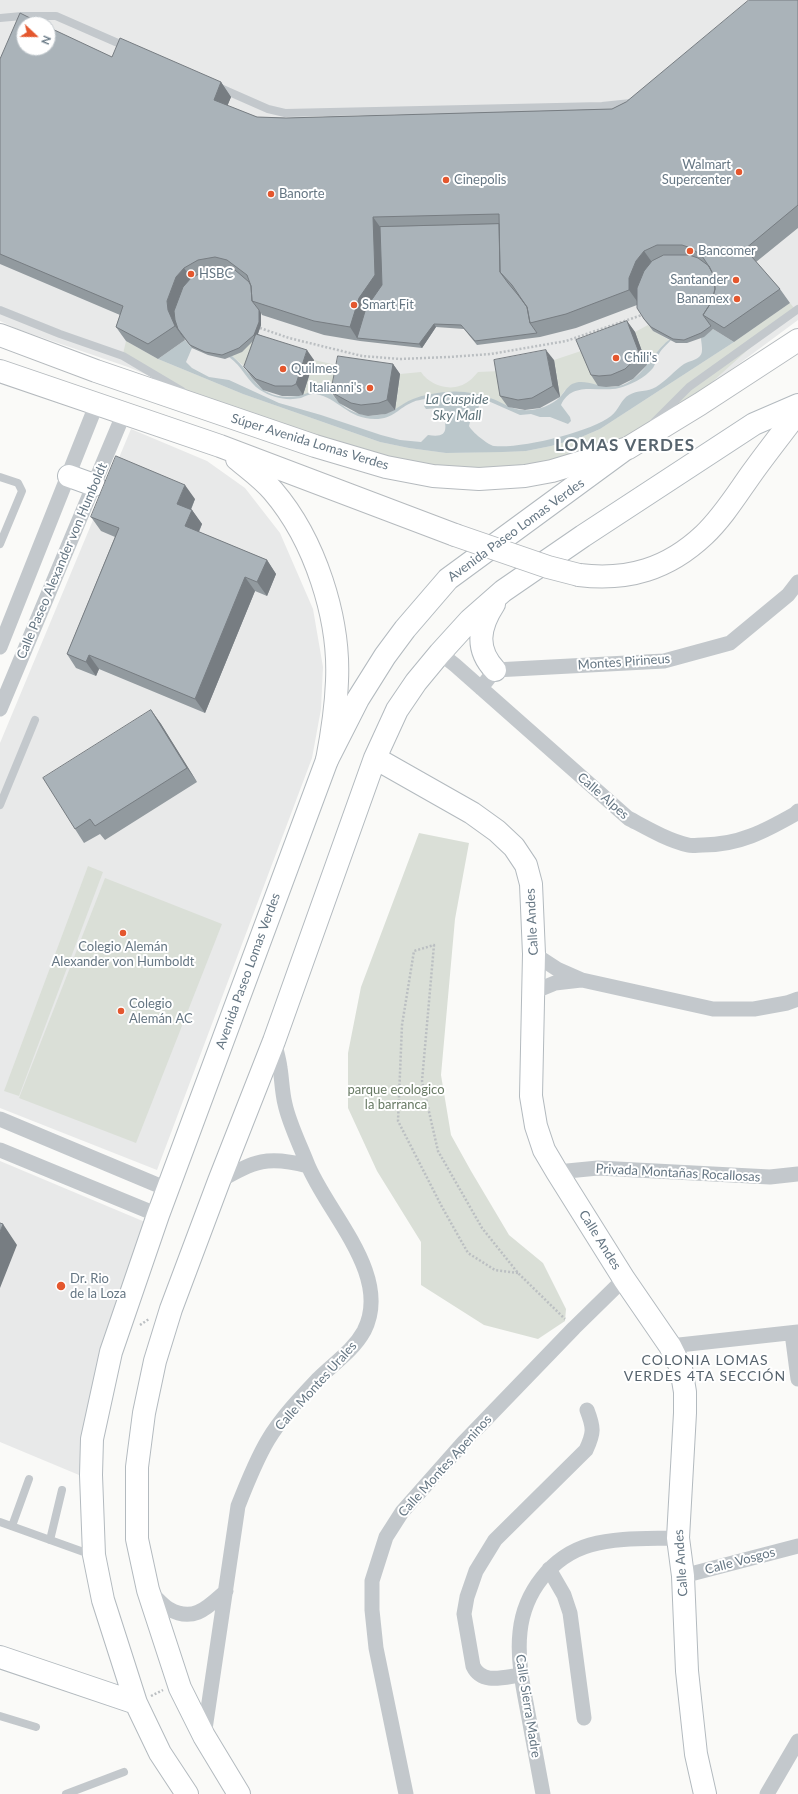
<!DOCTYPE html>
<html>
<head>
<meta charset="utf-8">
<style>
  body { margin:0 }
  #map { position:relative; width:798px; height:1794px; overflow:hidden; background:#fafaf8; font-family:Lato,sans-serif }
  canvas { display:block }
  .north { position:absolute; left:16px; top:16px; width:40px; height:40px; box-sizing:border-box; background:#fff; border:1px solid #c1c8cd; border-radius:50%; rotate:112deg; font-size:11px; font-weight:700; line-height:16px; text-align:center; color:#657683 }
  .north::after { content:''; display:block; margin:auto; width:14px; height:18px; background:#e4572e; clip-path:polygon(50% 0,100% 100%,50% 72%,0 100%) }
</style>
</head>
<body>
<div id="map">
<canvas width="798" height="1794"></canvas>
<div class="north">N</div>
</div>
<script>
const g = document.querySelector('canvas').getContext('2d');
g.lineJoin = 'round';
function fill(path, color) { g.fillStyle = color; g.fill(path, 'evenodd'); }
function strokePath(path, color, width, dash) { g.strokeStyle = color; g.lineWidth = width; g.lineCap = dash ? 'butt' : 'round'; g.setLineDash(dash || []); g.stroke(path); }
function label(font, color, halo, rows, align = 'center') {
  g.font = font + ' Lato,sans-serif'; g.lineWidth = 4; g.setLineDash([]); g.textBaseline = 'middle'; g.strokeStyle = halo; g.fillStyle = color; for (const [text, x, y, turn = 0] of rows) {
    g.save(); g.translate(x, y); g.rotate((+turn || 0) * Math.PI / 180); g.textAlign = isNaN(turn) ? turn : align; if (halo) g.strokeText(text, 0, 0); g.fillText(text, 0, 0); g.restore();
  }
}
fill(new Path2D(`
  M0 0H798V320L701 392 628 442 475 470 193 394 128 367 17 329 0 321ZM24 24H48V48H24Z
  M131 429 207 461 245 488 280 533 313 609 323 667 321 709 312 758 157 1170 0 1108V743Z
  M0 1161 145 1222 83 1439 79 1475 0 1442Z`), '#e8e9e9');
fill(new Path2D(`
  M790 303 794 308 701 392 628 442 534 465 475 470 389 460 193 394 123 354 126 341 158 359 243 394 380 442 409 448 446 453 526 451 551 446 579 438 600 429 734 342Z
  M648 325 653 331 669 340 661 347 647 365 635 332Z
  M254 340 252 378 244 366 232 356Z
  M584 350 598 386 592 384 565 390 560 397 554 360Z
  M314 360 346 367 333 394 322 390 303 395Z
  M501 371 508 407C478 391 446 388 414 399 407 401 401 407 395 410L400 374 421 372C431 387 454 393 469 381 472 379 475 375 478 372Z
  M419 833 469 843 455 919 441 1075 451 1135 471 1171 509 1235 543 1263 566 1309 565 1321 538 1339 484 1325 421 1285V1242L377 1171 348 1108V1053L361 987Z
  M88 866 103 872 19 1096 4 1091Z
  M105 878 222 924 136 1143 19 1098Z`), '#dadfd7');
fill(new Path2D(`
  M713 329 734 342 600 429 579 438 551 446 526 451 503 452 446 453 409 448 380 442 243 394 158 359 185 340 192 348 186 362 192 368 209 377 229 380 279 403 321 415 381 435 400 440 421 442 428 435C451 439 446 426 442 410L440 408 426 409 424 406 428 401 425 399C421 400 417 400 413 402 398 408 394 419 375 419 348 419 338 398 316 394 311 393 306 396 301 398 287 401 273 398 260 390 248 382 242 366 229 357L232 356C256 376 257 401 297 396 307 395 315 387 326 390 333 393 334 398 339 402 348 412 365 417 378 415 393 414 400 404 413 399 423 395 435 393 445 392 460 390 478 393 493 399 503 403 511 409 523 410 536 411 551 406 560 397 564 393 566 388 572 384 587 376 606 394 627 383 646 373 653 352 669 340H671C667 345 661 349 659 354 656 359 656 363 653 368 645 378 630 385 619 388 599 393 572 380 561 405L570 417 571 421 568 424 550 417H540L531 414 520 415 486 400 481 399 478 400 479 407 472 414 469 426C471 431 488 445 494 446 520 449 591 432 611 416 619 410 621 399 629 395 637 390 648 392 656 387 666 381 674 371 684 364 689 361 697 360 700 356 704 352 701 343 701 338Z`), '#bbc7cb');
const secondary = new Path2D(`
  M69 476 94 485
  M494 604C479 627 475 649 495 670
  M375 758 472 813 497 831 514 847 526 865 531 884 534 954 531 1096 536 1126 544 1150 557 1172 624 1279 670 1346 681 1368 685 1392V1413L678 1538 683 1576 687 1671 696 1754 705 1794
  M0 1657 136 1703
  M187 1794 160 1753 136 1703 103 1600 94 1555 91 1475 92 1439 111 1352 158 1215 327 760 358 699 385 656 405 629 448 579 624 450
  M239 1794 204 1736 180 1688 148 1590 137 1539V1467L144 1413 155 1361 171 1309 219 1181 274 1041 375 758 397 710 416 682 440 653 470 620 503 591 583 536 754 424 798 405`);
const primary = new Path2D(`
  M0 335 96 371 315 446 386 467 433 476 479 479 525 476 552 471 628 448 700 404 798 340
  M0 371 220 446 455 535
  M237 459C249 469 263 479 273 491 315 540 340 618 337 681 336 708 332 734 327 760
  M579 575C628 581 668 569 704 535 723 517 737 494 752 473 767 452 783 432 798 412`);
strokePath(secondary, '#b3babf', 24);
strokePath(primary, '#b5babe', 24);
strokePath(new Path2D(`
  M260 328 289 338 362 356 400 359 449 357 491 354 566 341 642 315
  M518 1273 495 1270 468 1253 442 1207 398 1121 402 1025 414 951 434 945 422 1081 438 1151 482 1228 518 1273 565 1319
  M140 1325 149 1319
  M151 1696 163 1690`), '#bbbfc2', 2.5, [2, 2]);
strokePath(new Path2D(`
  M0 18 22 16H56L127 47
  M218 87 268 109 285 113 602 106 631 103
  M0 310 60 334 123 356 182 391
  M654 422 689 387 798 309
  M0 477 18 483 22 491 0 544
  M0 805 35 720
  M0 1522 92 1555
  M12 1526 29 1479
  M50 1540 62 1490
  M0 1716 36 1727
  M66 1794 124 1772`), '#c3c8cc', 8);
strokePath(new Path2D(`
  M0 647 97 403
  M440 653 455 665 628 818C647 828 667 840 688 845 692 846 698 845 703 845 739 845 765 831 795 814L798 811
  M481 688 495 670 664 661 730 643 788 595 798 582
  M0 709 124 413
  M534 954 557 969 582 980 713 1009H754L787 1003 798 999
  M533 992 555 983 581 980
  M0 1119 167 1189
  M0 1150 158 1215
  M557 1172 598 1168 770 1177 798 1174
  M219 1181C255 1161 267 1155 308 1166
  M792 1333 798 1379
  M670 1346 798 1332
  M549 1569 564 1595 570 1613 584 1718
  M683 1576 798 1546
  M150 1592C156 1597 162 1605 169 1609 194 1623 208 1607 226 1591
  M521 1675C504 1677 482 1685 473 1666L464 1614 467 1597 476 1571 495 1540 586 1450C594 1433 594 1428 587 1410
  M204 1736 238 1506C247 1483 256 1460 268 1440 281 1418 301 1397 318 1379 334 1363 353 1351 364 1331 393 1275 326 1212 307 1163 300 1145 289 1123 285 1104 282 1092 282 1080 280 1068 279 1059 276 1050 274 1041
  M406 1794 376 1648 372 1610V1581L386 1537 402 1512 463 1443 574 1328 624 1279
  M543 1794C538 1767 533 1740 528 1713 523 1687 517 1659 520 1632 524 1592 552 1556 590 1545 618 1537 649 1539 678 1538
  M767 1794 798 1741`), '#c3c8cc', 15);
strokePath(secondary, '#fff', 22);
strokePath(primary, '#fff', 22);
const primaryBridge = new Path2D(`
  M455 535 548 567 579 575`);
strokePath(primaryBridge, '#b5babe', 24, []);
strokePath(primaryBridge, '#fff', 22);
fill(new Path2D(`
  M798 0V228L756 262 780 289 790 303 734 342 713 329 704 337 687 343H676L653 331 644 319 637 305 576 328 540 337 477 345 464 329 436 327 422 348 360 341 324 335 262 315 261 313V325L258 334 314 360 303 395 299 396H282L263 390 252 378 244 367 253 341 242 352 225 359 208 355 192 348 183 337 185 340 158 359 126 341 116 327 120 315 0 264V59L112 57 221 82 231 97 227 106 257 117 286 118 612 109 626 102Z
  M627 321 635 332 647 365 633 379 619 386 606 387 598 386 591 375Z
  M554 360 560 397 540 408 525 410 508 407 500 396Z
  M393 364 400 374 395 410 386 414 368 416 359 414 339 403 331 392Z
  M195 499 191 510H192L202 524 199 532 267 560 276 574 267 596 255 591 205 713 99 669 96 676 76 668 67 654 115 537 101 531 91 517Z
  M151 710 161 724 197 782 105 840 100 834 84 843 75 829Z`), '#929a9f');
fill(new Path2D(`
  M221 82 231 97 224 114 214 100Z
  M373 217 383 231 385 289 357 338 350 327Z
  M644 251 654 265 639 304 629 290V278L636 261Z
  M184 268 194 282 177 324 185 340 175 326 168 310 167 301 176 277Z
  M259 310 261 313V325L256 339 254 335Z
  M627 321 635 332 647 365 640 355Z
  M434 324 436 327 422 348 419 344Z
  M307 350 314 360 303 395 296 384Z
  M546 350 554 360 560 397 553 386Z
  M393 364 400 374 395 410 387 400Z
  M185 485 195 499 187 518 177 504Z
  M192 510 202 524 195 540 185 526Z
  M267 560 276 574 267 596 257 582Z
  M245 577 255 591 205 713 195 699Z
  M89 655 99 669 96 676 86 662Z
  M151 710 161 724 197 782 187 768Z
  M3 1224 17 1245 0 1288V1232Z`), '#777d82');
const building = new Path2D(`
  M749 0H798V205L745 249 780 289 724 328 703 315 712 301 715 289 714 276 708 265 702 256 691 248 682 245H657L644 251 636 261 629 278V290L566 314 530 323 527 307 512 285 500 272 499 214 373 217 375 275 359 298 350 327 314 321 252 301 251 286 247 275 227 260 215 257 198 260 184 268 176 277 167 301 168 310 175 326 148 344 116 327 123 306 0 254V59L20 13 42 24H24V48H48V27L112 57 120 38 221 82 214 100 257 117 286 118 612 109 626 102Z
  M499 224 500 272 508 283 518 295 527 307 530 323 537 333 475 341 461 325 434 324 419 344 357 338 366 308 382 285 380 227Z
  M664 255H689L698 258 709 266 714 276 715 289 712 301 703 315 711 326 701 333 684 340 673 339 651 327 644 319 637 308V288L644 271 652 261Z
  M222 268 235 270 249 282 251 286 252 301 259 310V322L254 335 239 348 222 355 205 352 190 345 178 329 175 320 174 311 183 287 191 278 205 271Z
  M627 321 640 355 625 369 611 375 599 376 591 375 576 340Z
  M256 334 307 350 296 384 292 386H275L256 379 244 367Z
  M546 350 553 386 532 398 518 400 500 396 494 360Z
  M338 356 393 364 387 400 379 403 361 405 351 403 331 392Z
  M116 456 185 485 177 504 192 510 185 526 267 560 257 582 245 577 195 699 89 655 86 662 67 654 119 528 91 517Z
  M151 710 187 768 95 826 90 819 75 829 43 778Z
  M0 1223 3 1224 0 1232Z`);
fill(building, '#aab3b9');
strokePath(building, '#777d82', 1);
for (const [x, y, r, color] of [
  [739,172,4,"#e4572e"],
  [446,180,4,"#e4572e"],
  [271,194,4,"#e4572e"],
  [690,251,4,"#e4572e"],
  [191,274,4,"#e4572e"],
  [736,280,4,"#e4572e"],
  [737,299,4,"#e4572e"],
  [354,305,4,"#e4572e"],
  [616,358,4,"#e4572e"],
  [283,369,4,"#e4572e"],
  [370,388,4,"#e4572e"],
  [123,933,4,"#e4572e"],
  [121,1011,4,"#e4572e"],
  [61,1286,5,"#e4572e"]
]) { const dot = new Path2D(); dot.arc(x, y, r, 0, 2 * Math.PI); g.fillStyle = color; g.fill(dot); strokePath(dot, '#fff', 1.5); }
label('13px', '#657683', '#fff', [
  ["Walmart",731,165,"right"],
  ["Supercenter",731,180,"right"],
  ["Cinepolis",454,180],
  ["Banorte",279,194],
  ["Bancomer",698,251],
  ["HSBC",199,274],
  ["Santander",728,280,"right"],
  ["Banamex",729,299,"right"],
  ["Smart Fit",362,305],
  ["Chili's",624,358],
  ["Quilmes",291,369],
  ["Italianni's",362,388,"right"],
  ["Colegio Alemán",123,947,"center"],
  ["Alexander von Humboldt",123,962,"center"],
  ["Colegio",129,1004],
  ["Alemán AC",129,1019],
  ["Dr. Rio",70,1279],
  ["de la Loza",70,1294]
], 'left');
label('13px', '#657683', '#fff', [
  ["Súper Avenida Lomas Verdes",310,442,17],
  ["Avenida Paseo Lomas Verdes",516,530,-36],
  ["Calle Paseo Alexander von Humboldt",62,561,-67],
  ["Montes Pirineus",624,662,-4],
  ["Calle Alpes",603,796,41],
  ["Calle Andes",532,922,-93],
  ["Avenida Paseo Lomas Verdes",248,971,-70],
  ["Privada Montañas Rocallosas",678,1173,3],
  ["Calle Andes",600,1240,58],
  ["Calle Montes Urales",316,1386,-48],
  ["Calle Montes Apeninos",445,1466,-48],
  ["Calle Vosgos",740,1561,-15],
  ["Calle Andes",681,1563,-94],
  ["Calle Sierra Madre",528,1706,81]
]);
label('13px', '#687a64', '#fff', [
  ["parque ecologico",396,1090],
  ["la barranca",396,1105]
]);
label('italic 14px', '#60757c', '#fff', [
  ["La Cuspide",457,399],
  ["Sky Mall",457,415]
]);
g.letterSpacing = '1px';
label('14px', '#57646e', '#fff', [
  ["COLONIA LOMAS",705,1360],
  ["VERDES 4TA SECCIÓN",705,1376]
]);
g.letterSpacing = '0px';
g.letterSpacing = '1px';
label('bold 17px', '#57646e', '#fff', [
  ["LOMAS VERDES",625,446]
]);
g.letterSpacing = '0px';
</script>
</body>
</html>
